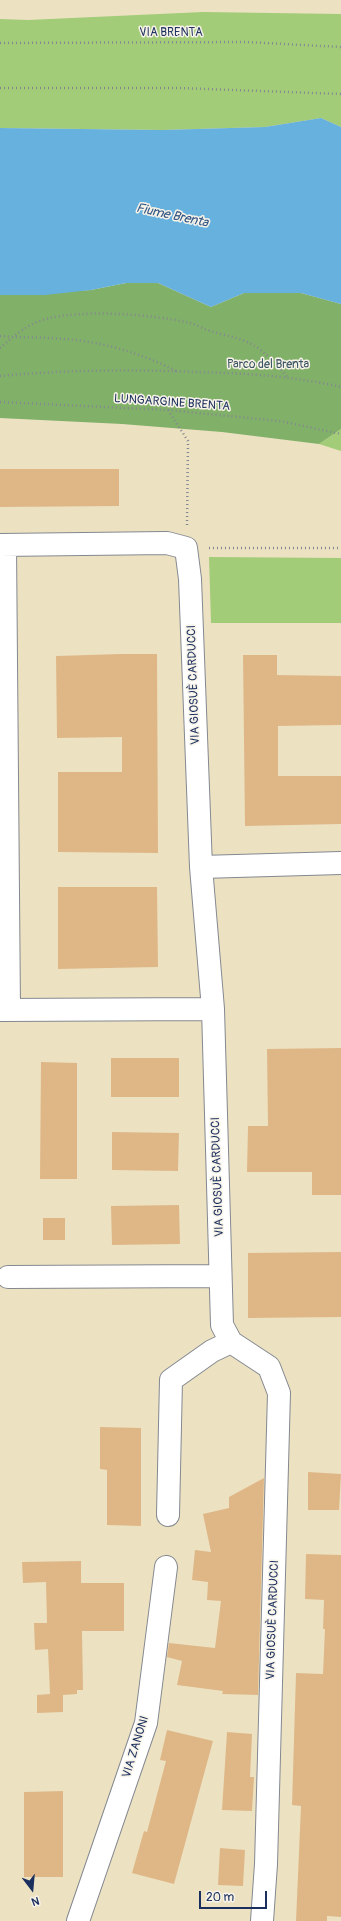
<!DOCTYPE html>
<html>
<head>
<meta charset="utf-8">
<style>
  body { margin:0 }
  #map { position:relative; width:341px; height:1921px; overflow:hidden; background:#ece2c2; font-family:Pangolin,sans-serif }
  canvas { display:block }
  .north { position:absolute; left:12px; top:1869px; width:40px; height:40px; -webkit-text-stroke:3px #f7f3e8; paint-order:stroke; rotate:164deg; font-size:11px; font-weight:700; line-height:16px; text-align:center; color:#1b2f5e }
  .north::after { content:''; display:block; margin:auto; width:14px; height:18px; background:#1b2f5e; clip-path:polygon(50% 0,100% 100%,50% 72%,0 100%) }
  .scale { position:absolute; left:199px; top:1891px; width:68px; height:18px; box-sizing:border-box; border:2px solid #1b2f5e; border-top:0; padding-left:5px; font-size:12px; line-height:14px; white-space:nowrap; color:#1b2f5e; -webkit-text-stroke:3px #f7f3e8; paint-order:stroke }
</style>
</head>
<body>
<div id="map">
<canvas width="341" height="1921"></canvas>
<div class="north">N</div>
<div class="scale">20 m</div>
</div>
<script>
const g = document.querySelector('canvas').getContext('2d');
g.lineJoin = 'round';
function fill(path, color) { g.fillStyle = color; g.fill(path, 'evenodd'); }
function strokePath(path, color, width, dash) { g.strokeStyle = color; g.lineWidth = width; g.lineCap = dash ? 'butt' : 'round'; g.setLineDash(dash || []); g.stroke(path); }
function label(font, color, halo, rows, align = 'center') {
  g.font = font + ' Pangolin,sans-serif'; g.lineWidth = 3; g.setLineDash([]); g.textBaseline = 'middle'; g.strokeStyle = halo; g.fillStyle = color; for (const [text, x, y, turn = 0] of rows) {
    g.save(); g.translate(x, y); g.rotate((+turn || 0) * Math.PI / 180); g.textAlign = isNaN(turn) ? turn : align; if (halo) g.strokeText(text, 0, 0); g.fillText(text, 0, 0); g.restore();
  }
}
fill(new Path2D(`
  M203 12 341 14V127L321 118 265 127 162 130 0 128V19L28 20Z
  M341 429V451L319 444Z
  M209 557 341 558V623H211Z`), '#a2cc78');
fill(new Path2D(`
  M126 283H158L211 307 244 293H301L341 304V429L319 444 222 432 122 424 0 418V295L91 290Z`), '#81b068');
fill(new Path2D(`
  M321 118 341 127V304L301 293H244L211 307 158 283H126L91 290 45 295H0V128L162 130 265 127Z`), '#67b1df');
fill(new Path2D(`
  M0 469H119V506L0 507Z
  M121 654H157L158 853 58 852V772H122V737L57 738 56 656Z
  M243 655H277V675L341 676V725L278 726V776H341V824L245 826Z
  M58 887H157L158 967 58 969Z
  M341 1048V1195H312V1172H247L248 1126H268L267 1049Z
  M111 1058H179V1097H111Z
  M41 1062 77 1063V1179H40Z
  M112 1132 179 1133 178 1171 112 1170Z
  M179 1205 180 1244 112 1245 111 1206Z
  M43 1218H65V1240H43Z
  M341 1252V1317L248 1318V1253Z
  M100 1427 141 1428V1526L107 1525V1470L100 1469Z
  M308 1472 341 1474 339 1510H308Z
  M264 1478 258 1695 222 1694 223 1691 177 1685 182 1661 167 1657 169 1643 215 1648 221 1601 207 1600 208 1582 192 1580 195 1550 211 1552 203 1514 229 1508V1497Z
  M306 1554 341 1555V1917L327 1916V1921H296L301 1806 292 1805 296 1673 323 1674 325 1629H323L324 1600 305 1599Z
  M81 1561V1583H124V1631H82L83 1690H77V1694L63 1695V1712L37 1713V1695L50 1694 48 1649 35 1650 34 1623H47L46 1582 23 1583 22 1562Z
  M167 1730 213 1741 174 1884 132 1873 144 1831 147 1832 166 1761 160 1760Z
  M227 1732 252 1734 250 1777H254L252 1811 222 1810Z
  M63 1791V1877H24V1792Z
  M220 1848 245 1850 243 1886 218 1885Z`), '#dfb787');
const minor = new Path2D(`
  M0 545 167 543 186 548 190 579 201 867 213 1009 222 1325 231 1342 269 1367 279 1393 266 1864 262 1921
  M5 545 9 1010
  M201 867 341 863
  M0 1010 213 1009
  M8 1277 220 1276
  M168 1515 171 1380 212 1351 231 1342
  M78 1921 146 1723 166 1567`);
strokePath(minor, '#848890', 24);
strokePath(new Path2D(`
  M0 43 246 42 341 47
  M0 88H180L341 94
  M0 336C21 338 43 337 65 339 103 342 141 353 176 371
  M0 348C14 336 27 324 46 319 84 309 151 314 190 323 196 324 201 328 207 330 222 335 239 337 253 345 266 352 279 367 288 378
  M0 376C64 370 129 369 194 372 243 373 293 376 341 387
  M0 402 168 410 280 421 341 434
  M168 410 188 441 187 525
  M209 548H341`), '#848890', 2.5, [1, 3]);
strokePath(minor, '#fff', 22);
label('12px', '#1b2f5e', '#f7f3e8', [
  ["VIA BRENTA",171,33],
  ["LUNGARGINE BRENTA",172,403,4],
  ["VIA GIOSUÈ CARDUCCI",194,685,-92],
  ["VIA GIOSUÈ CARDUCCI",218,1177,-92],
  ["VIA GIOSUÈ CARDUCCI",273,1620,-88],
  ["VIA ZANONI",136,1747,-73]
]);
label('12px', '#3d5664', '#f7f3e8', [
  ["Parco del Brenta",268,365]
]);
label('italic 13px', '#325685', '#f7f3e8', [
  ["Fiume Brenta",172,216,12]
]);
</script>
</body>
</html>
